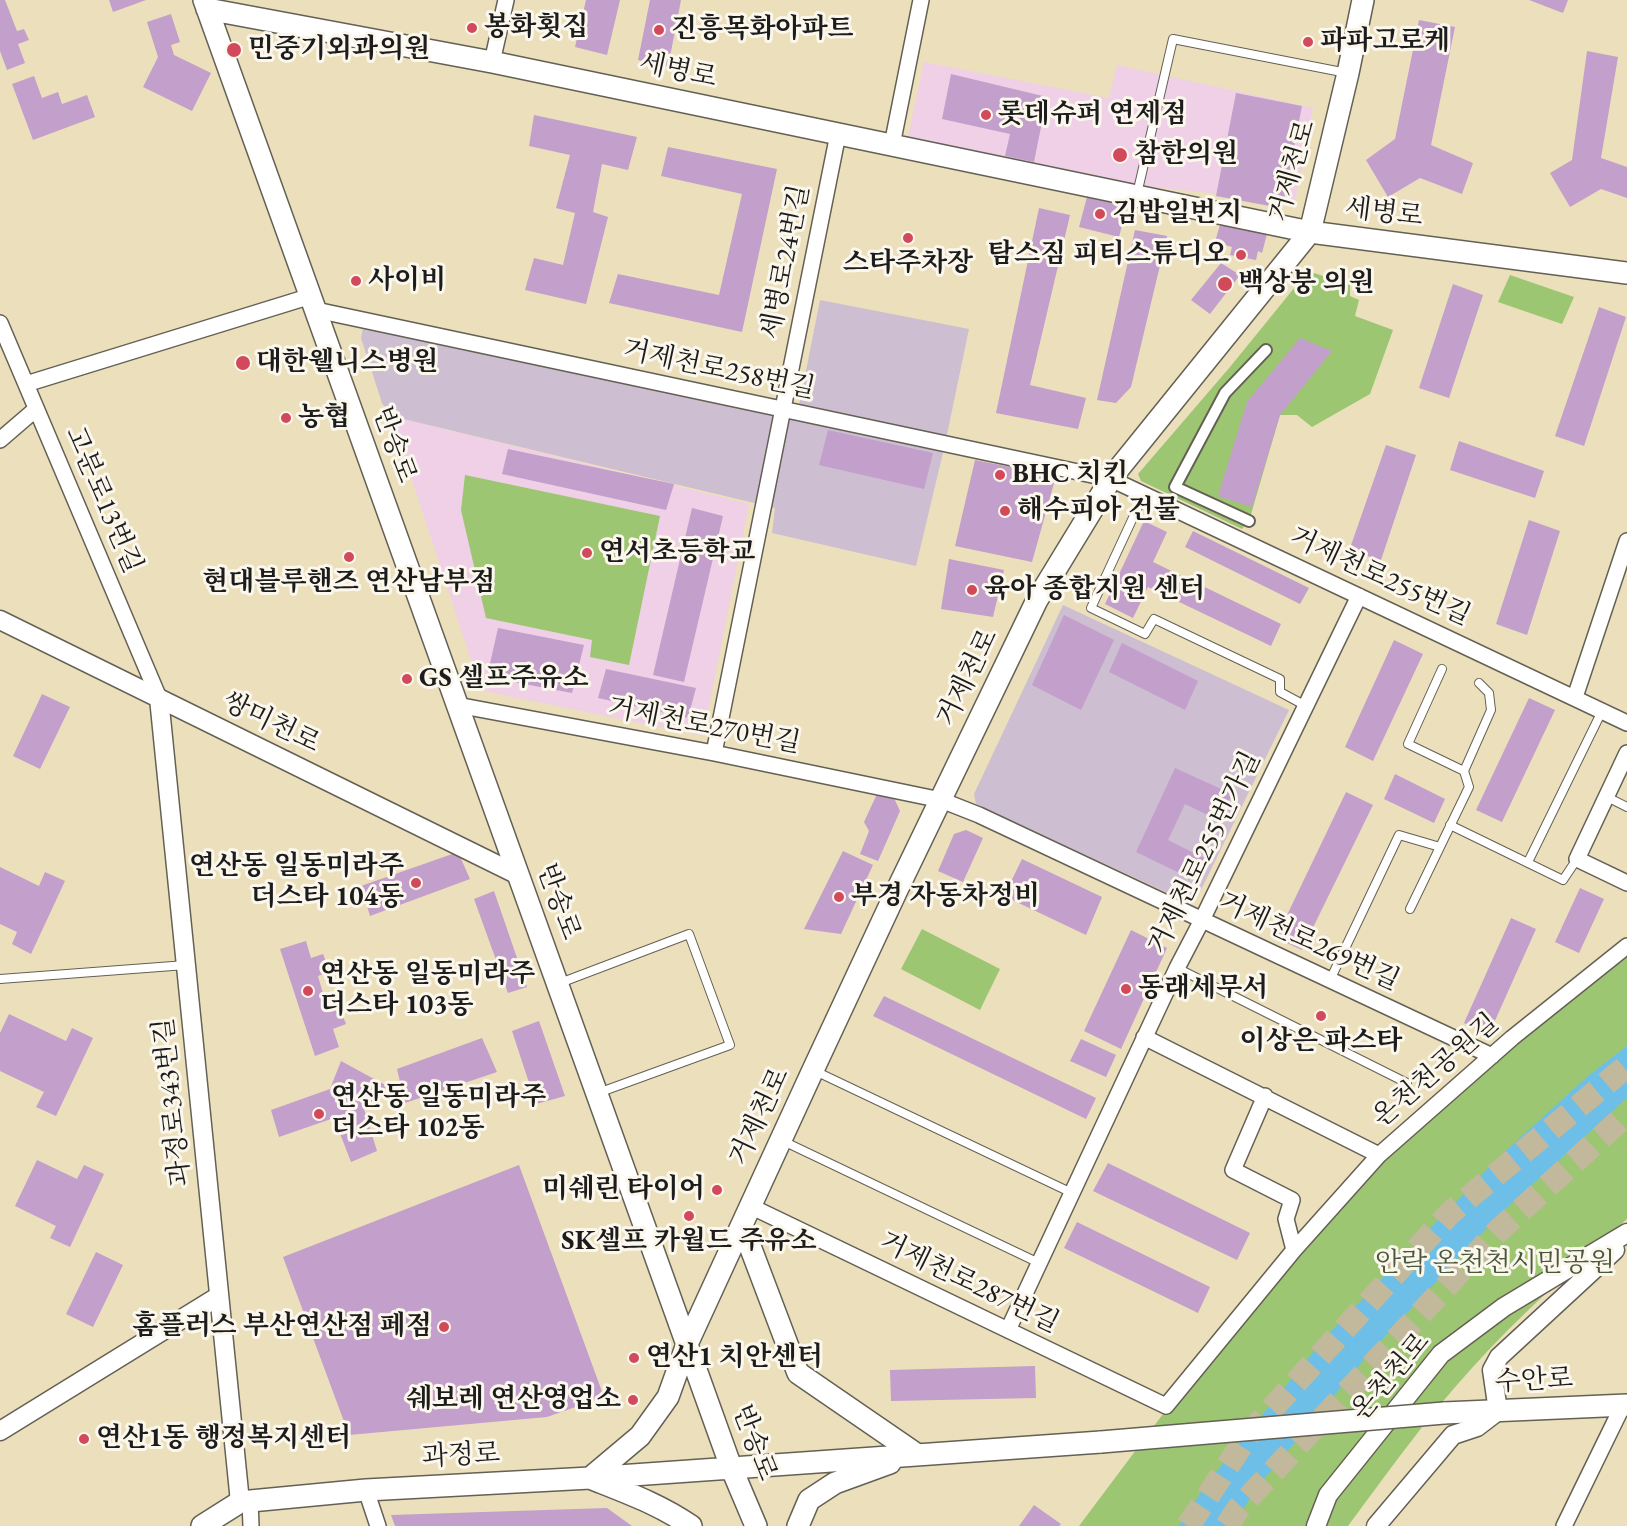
<!DOCTYPE html>
<html>
<head>
<meta charset="utf-8">
<style>
  body { margin:0 }
  canvas { display:block; background:#ebdfbc }
</style>
</head>
<body>
<canvas width="1627" height="1526"></canvas>
<script>
const g = document.querySelector('canvas').getContext('2d');
g.lineJoin = 'round';
function fill(path, color) { g.fillStyle = color; g.fill(path, 'evenodd'); }
function strokePath(path, color, width, dash) { g.strokeStyle = color; g.lineWidth = width; g.lineCap = dash ? 'butt' : 'round'; g.setLineDash(dash || []); g.stroke(path); }
function label(font, color, halo, rows, align = 'center') {
  g.font = font + ' "EB Garamond","Noto Serif KR",serif'; g.lineWidth = 6; g.setLineDash([]); g.textBaseline = 'middle'; g.strokeStyle = halo; g.fillStyle = color; for (const [text, x, y, turn = 0] of rows) {
    g.save(); g.translate(x, y); g.rotate((+turn || 0) * Math.PI / 180); g.textAlign = isNaN(turn) ? turn : align; if (halo) g.strokeText(text, 0, 0); g.fillText(text, 0, 0); g.restore();
  }
}
fill(new Path2D(`
  M924 62 1109 98 1117 65 1313 108 1295 202 1134 185 908 137Z
  M391 416 749 504 703 736 484 691 477 678Z`), '#efd0e6');
fill(new Path2D(`
  M820 300 969 329 945 444 916 566 772 533 775 508 391 416 382 403 361 338 363 328 797 416Z
  M1063 605 1289 710 1200 892 1185 901 976 804 974 794Z`), '#cdbed2');
fill(new Path2D(`
  M1308 271 1350 285V296L1359 300 1355 316 1393 330 1370 394 1312 427 1297 415H1280L1249 521 1242 529 1141 481 1138 474 1230 367Z
  M1510 275 1574 297 1562 324 1498 302Z
  M465 475 660 516 629 665 590 657 592 640 486 618 461 510Z
  M922 929 1000 969 980 1010 901 969Z
  M1627 952V1219C1574 1267 1520 1315 1472 1368 1427 1417 1388 1472 1348 1526H1079L1163 1414 1383 1156 1497 1057Z`), '#9dc673');
fill(new Path2D(`
  M1627 1046V1098L1500 1214 1374 1348 1254 1491 1234 1526H1179L1207 1483 1323 1340 1499 1157 1588 1076Z`), '#6dbfe8');
fill(new Path2D(`
  M0 0H5L17 31 24 29 29 40 18 44 25 63 7 70 0 51Z
  M109 0H146L113 12Z
  M586 0H620L607 55 575 47Z
  M650 0H681L668 67 638 60Z
  M1529 0H1568L1563 13Z
  M171 14 180 42 171 45 174 55 211 73 192 111 143 87 158 57 147 22Z
  M1419 20 1455 27 1431 145 1473 163 1462 194 1420 178 1388 197 1366 160 1395 139Z
  M1587 51 1618 57 1601 158 1627 167V198L1601 189 1570 207 1550 173 1572 160Z
  M951 74 1047 97 1034 162 1005 156 1010 134 942 119Z
  M34 76 42 98 58 92 62 104 87 95 95 117 33 140 12 84Z
  M1236 93 1302 106 1284 198 1270 206 1216 196Z
  M534 115 637 137 628 170 602 164 593 212 608 217 586 304 525 290 534 258 563 265 575 213 556 208 570 155 529 146Z
  M668 147 777 169 742 332 609 303 618 274 719 295 742 194 661 176Z
  M1087 197 1127 206 1119 237 1079 227Z
  M1039 208 1070 215 1030 385 1086 398 1078 429 996 413Z
  M1221 221 1267 234 1262 253 1258 251 1256 260 1230 255 1232 247 1215 242Z
  M1135 230 1167 236 1131 387 1116 403 1097 400Z
  M1221 263 1240 275 1210 314 1191 300Z
  M1453 284 1483 295 1449 398 1419 388Z
  M1599 307 1626 317 1584 446 1555 436Z
  M1300 338 1332 351 1280 415 1252 507 1218 496 1247 402Z
  M828 430 933 453 924 489 819 465Z
  M1459 441 1544 471 1535 498 1450 470Z
  M1386 445 1416 455 1381 560 1349 551Z
  M508 449 674 484 666 510 502 474Z
  M975 460 1056 476 1032 562 955 546Z
  M692 508 723 516 684 682 653 675Z
  M1529 520 1560 531 1527 635 1496 624Z
  M1144 521 1167 532 1153 562 1281 624 1271 646 1148 587 1133 618 1105 604Z
  M1193 531 1309 588 1300 604 1185 547Z
  M949 559 1004 570 993 617 941 609Z
  M1064 615 1114 640 1081 710 1032 685Z
  M498 628 584 645 572 693 487 677Z
  M1394 640 1423 654 1373 761 1345 747Z
  M1122 643 1198 681 1185 710 1109 672Z
  M606 669 696 688 688 718 598 698Z
  M42 694 70 707 40 769 13 756Z
  M1529 698 1555 710 1502 822 1476 810Z
  M1175 768 1232 794 1220 821 1185 804 1168 840 1204 858 1194 880 1136 852Z
  M1395 774 1445 799 1434 823 1384 799Z
  M1346 792 1373 805 1302 950 1276 938Z
  M877 794 894 798 900 811 878 861 860 854 869 831 864 822Z
  M966 830 983 838 963 882 938 871 954 834Z
  M843 851 873 865 841 934 804 929Z
  M458 852 470 879 370 916 361 886Z
  M1022 859 1102 897 1086 935 1004 896Z
  M0 867 39 886 45 872 65 881 31 954 12 944 17 932 0 924Z
  M1580 888 1604 899 1579 953 1555 942Z
  M494 891 527 987 508 993 474 899Z
  M1511 918 1536 929 1489 1034 1464 1023Z
  M1131 930 1167 948 1121 1049 1084 1031Z
  M306 941 311 958 323 954 330 971 318 976 328 1011 339 1006 346 1024 333 1029 339 1047 315 1056 280 949Z
  M884 996 1096 1098 1086 1119 873 1016Z
  M9 1014 66 1041 72 1028 93 1038 56 1116 36 1107 44 1092 0 1071V1033Z
  M539 1021 565 1096 536 1104 512 1031Z
  M482 1038 497 1072 405 1103 397 1069Z
  M1081 1039 1116 1055 1106 1077 1070 1061Z
  M341 1061 387 1086 364 1109 377 1151 351 1162 334 1118 279 1137 271 1110 330 1089Z
  M37 1160 77 1179 84 1165 104 1174 70 1247 50 1238 56 1226 15 1206Z
  M1108 1163 1250 1233 1237 1260 1093 1191Z
  M519 1165 604 1397 547 1417 349 1435 283 1257Z
  M1077 1222 1210 1287 1198 1313 1064 1248Z
  M96 1252 123 1265 93 1327 66 1314Z
  M1035 1366 1036 1398 891 1401 890 1370Z
  M1034 1505 1061 1524 1059 1526H1019Z
  M607 1508 632 1526H395L391 1515Z`), '#c39fcb');
strokePath(new Path2D(`
  M1188 1526 1249 1434 1450 1213 1627 1066
  M1227 1526 1238 1509 1497 1232 1627 1114`), '#c2b89c', 24, [24, 12]);
const service = new Path2D(`
  M1137 194 1173 39 1347 73
  M1144 494 1091 608 1145 634 1154 619 1280 679V692L1306 706
  M1442 669 1408 744 1464 771
  M1607 797 1627 807
  M1450 825 1563 880 1577 859
  M1528 862 1602 711
  M1410 909 1469 787 1464 771 1491 710 1489 693 1479 683
  M1177 968 1407 1083
  M0 979 186 965
  M1330 980 1399 835 1440 847
  M560 983 689 934 730 1045 598 1093
  M813 1070 1072 1193
  M783 1141 1039 1263`);
const pedestrian = new Path2D(`
  M1249 521 1175 487 1225 393 1266 350`);
const minor = new Path2D(`
  M492 62 506 0
  M892 145 921 0
  M316 310 1111 479 1627 723
  M0 323 159 698
  M26 384 311 296
  M0 440 36 409
  M1575 697 1627 541
  M457 705 714 753 941 800 979 815 1492 1056
  M714 753 838 134
  M1627 753 1577 859 1627 883
  M1144 1037 1379 1155
  M1265 1096 1233 1170 1292 1200 1286 1219 1294 1250
  M750 1206 1166 1406 1294 1250 1379 1155 1512 1038 1627 946
  M1008 1330 1177 968 1202 920 1359 596
  M366 1490 378 1526
  M250 1501 251 1526
  M1564 1526 1623 1405`);
const tertiary = new Path2D(`
  M0 620 518 875
  M159 698 240 1502
  M0 1431 219 1296
  M1316 1526 1328 1495 1441 1354 1504 1307 1627 1233
  M1376 1526 1453 1435 1477 1427 1498 1411 1492 1370 1499 1357 1615 1250`);
const secondary = new Path2D(`
  M204 0 731 1467 756 1526
  M207 9 492 62 1310 232 1627 273
  M742 1225 798 1373 916 1454
  M1444 1413 1627 1405
  M202 1526 240 1502 366 1490 590 1478 1101 1442
  M691 1526C659 1504 625 1492 590 1478L640 1436 668 1397 687 1344 813 1070 897 890 1037 600 1112 477 1310 232 1348 73 1363 0
  M798 1526 809 1500 835 1483 890 1463`);
strokePath(service, '#646054', 10);
strokePath(pedestrian, '#646054', 14);
strokePath(minor, '#646054', 18);
strokePath(tertiary, '#646054', 21);
strokePath(secondary, '#646054', 24);
strokePath(service, '#fff', 8);
strokePath(pedestrian, '#fff', 10);
strokePath(minor, '#fff', 15);
strokePath(tertiary, '#fff', 18);
strokePath(secondary, '#fff', 21);
const secondaryBridge = new Path2D(`
  M1101 1442 1444 1413`);
strokePath(secondaryBridge, '#646054', 24, []);
strokePath(secondaryBridge, '#fff', 21);
for (const [x, y, r, color] of [
  [472,28,6,"#d1495b"],
  [659,30,6,"#d1495b"],
  [1308,42,6,"#d1495b"],
  [234,50,8,"#d1495b"],
  [986,115,6,"#d1495b"],
  [1120,155,8,"#d1495b"],
  [1100,214,6,"#d1495b"],
  [908,238,6,"#d1495b"],
  [1241,255,6,"#d1495b"],
  [356,281,6,"#d1495b"],
  [1225,284,8,"#d1495b"],
  [243,363,8,"#d1495b"],
  [286,418,6,"#d1495b"],
  [1000,475,6,"#d1495b"],
  [1005,511,6,"#d1495b"],
  [587,553,6,"#d1495b"],
  [349,557,6,"#d1495b"],
  [972,590,6,"#d1495b"],
  [407,679,6,"#d1495b"],
  [416,883,6,"#d1495b"],
  [839,897,6,"#d1495b"],
  [1126,989,6,"#d1495b"],
  [308,991,6,"#d1495b"],
  [1321,1016,6,"#d1495b"],
  [319,1114,6,"#d1495b"],
  [717,1190,6,"#d1495b"],
  [689,1216,6,"#d1495b"],
  [444,1327,6,"#d1495b"],
  [634,1358,6,"#d1495b"],
  [633,1400,6,"#d1495b"],
  [84,1439,6,"#d1495b"]
]) { const dot = new Path2D(); dot.arc(x, y, r, 0, 2 * Math.PI); g.fillStyle = color; g.fill(dot); strokePath(dot, '#fbf7ec', 2); }
label('bold 27px', '#1c1c1c', '#fbf7ec', [
  ["봉화횟집",484,28],
  ["진흥목화아파트",671,30],
  ["파파고로케",1320,42],
  ["민중기외과의원",248,50],
  ["롯데슈퍼 연제점",998,115],
  ["참한의원",1134,155],
  ["김밥일번지",1112,214],
  ["탐스짐 피티스튜디오",1229,255,"right"],
  ["스타주차장",908,264,"center"],
  ["사이비",368,281],
  ["백상붕 의원",1238,284],
  ["대한웰니스병원",256,363],
  ["농협",298,418],
  ["BHC 치킨",1012,475],
  ["해수피아 건물",1017,511],
  ["연서초등학교",599,553],
  ["현대블루핸즈 연산남부점",349,583,"center"],
  ["육아 종합지원 센터",984,590],
  ["GS 셀프주유소",419,679],
  ["연산동 일동미라주",404,867,"right"],
  ["더스타 104동",404,898,"right"],
  ["부경 자동차정비",851,897],
  ["연산동 일동미라주",320,975],
  ["더스타 103동",320,1006],
  ["동래세무서",1138,989],
  ["이상은 파스타",1321,1042,"center"],
  ["연산동 일동미라주",331,1098],
  ["더스타 102동",331,1129],
  ["미쉐린 타이어",705,1190,"right"],
  ["SK셀프 카월드 주유소",689,1242,"center"],
  ["홈플러스 부산연산점 페점",432,1327,"right"],
  ["연산1 치안센터",646,1358],
  ["쉐보레 연산영업소",621,1400,"right"],
  ["연산1동 행정복지센터",96,1439]
], 'left');
label('27px', '#1c1c1c', '#fbf7ec', [
  ["세병로",678,71,12],
  ["거제천로",1293,171,-74],
  ["세병로",1384,213,7],
  ["세병로24번길",786,262,-79],
  ["거제천로258번길",719,370,12],
  ["반송로",394,445,70],
  ["고분로13번길",103,500,67],
  ["거제천로255번길",1380,577,25],
  ["거제천로",968,678,-64],
  ["쌍미천로",271,723,26],
  ["거제천로270번길",704,726,11],
  ["거제천로255번가길",1205,853,-64],
  ["반송로",558,902,70],
  ["거제천로269번길",1309,942,25],
  ["온천천공원길",1436,1071,-41],
  ["과정로343번길",173,1102,-96],
  ["거제천로",760,1117,-65],
  ["거제천로287번길",969,1283,26],
  ["온천천로",1391,1377,-50],
  ["수안로",1534,1381,-3],
  ["반송로",754,1443,69],
  ["과정로",461,1456,-3]
]);
label('27px', '#49583a', '#fbf7ec', [
  ["안락 온천천시민공원",1495,1264]
]);
</script>
</body>
</html>
